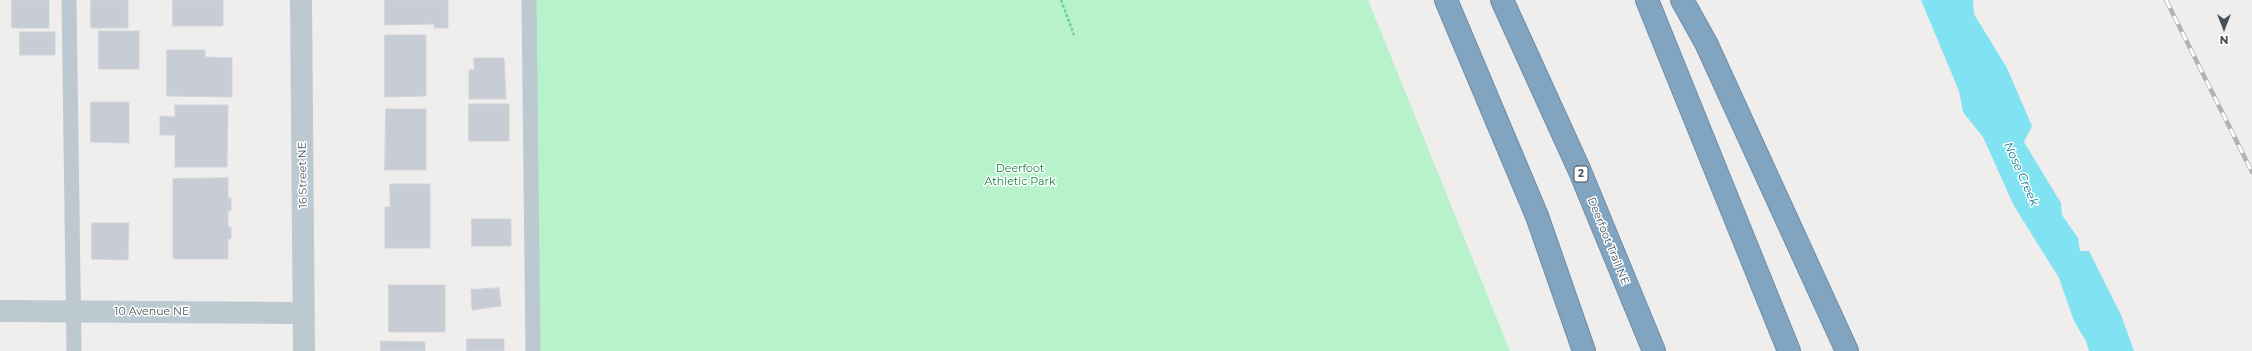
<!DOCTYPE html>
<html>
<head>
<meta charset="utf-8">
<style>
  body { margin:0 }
  #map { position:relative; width:2252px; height:351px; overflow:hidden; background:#f0eded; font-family:Montserrat,sans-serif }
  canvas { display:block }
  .north { position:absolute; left:2204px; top:8px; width:40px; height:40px; -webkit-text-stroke:3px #fff; paint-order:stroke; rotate:180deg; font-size:11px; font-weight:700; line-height:16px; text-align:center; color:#44525c }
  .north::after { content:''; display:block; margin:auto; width:14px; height:18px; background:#44525c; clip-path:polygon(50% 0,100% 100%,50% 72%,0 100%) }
</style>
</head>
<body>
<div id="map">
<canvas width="2252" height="351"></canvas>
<div class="north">N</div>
</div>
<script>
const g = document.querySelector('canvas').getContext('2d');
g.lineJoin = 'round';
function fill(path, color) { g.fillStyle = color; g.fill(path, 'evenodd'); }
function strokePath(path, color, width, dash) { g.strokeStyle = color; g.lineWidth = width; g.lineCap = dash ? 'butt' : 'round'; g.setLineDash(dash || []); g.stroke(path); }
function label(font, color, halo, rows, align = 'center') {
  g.font = font + ' Montserrat,sans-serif'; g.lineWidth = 3; g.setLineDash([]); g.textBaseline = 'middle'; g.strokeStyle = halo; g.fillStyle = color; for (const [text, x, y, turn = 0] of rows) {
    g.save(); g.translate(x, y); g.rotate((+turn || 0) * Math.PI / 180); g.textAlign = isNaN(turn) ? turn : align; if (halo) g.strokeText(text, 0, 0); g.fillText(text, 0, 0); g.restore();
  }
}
fill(new Path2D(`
  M529 0H1368L1510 351H533Z`), '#b7f2ca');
fill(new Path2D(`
  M1921 0H1973L1974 14 2007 68 2032 126 2024 142 2061 203 2062 215 2078 238 2080 251H2089L2121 315 2134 351H2089L2086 341 2074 321 2059 278 2014 206 1983 137 1963 112 1959 91Z`), '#81e2f2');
const building = new Path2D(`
  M12 0H49V28H12Z
  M91 0H128V28H91Z
  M173 0H223V26H173Z
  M385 0H448V28H434V24L385 25Z
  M99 31H139V69H99Z
  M20 32H55V55H20Z
  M385 35H426V96L385 97Z
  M167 50H205V57L232 58V97L167 96Z
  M474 58H504L506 99H469V70H474Z
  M91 102H129V143L91 142Z
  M469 104H509V141H469Z
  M175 105H228L227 167H175V135H160V116L175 117Z
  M386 109H426V170H385Z
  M228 178V198H231V211H228V227H231V239H228V259H173V179Z
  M390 184H430V248H385V207H390Z
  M472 219H511V246H472Z
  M92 223H129L128 260 92 259Z
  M389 285H445V332H389Z
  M499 288 501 306 472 310 471 290Z
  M467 339H504V351H467Z
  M381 341 425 342V351H381Z`);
fill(building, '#c8ccd4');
strokePath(building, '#d1d4da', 1);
const motorway = new Path2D(`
  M1446 0 1537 216 1584 351
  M1502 0 1579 169 1654 351
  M1647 0 1789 351
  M1682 0 1706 43 1847 351`);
strokePath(motorway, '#6c8fac', 24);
strokePath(new Path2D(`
  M1061 0 1074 35`), '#6dd29a', 2.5, [3, 2]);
strokePath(new Path2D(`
  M69 0 74 351
  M529 0 533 351`), '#bcc9d1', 15);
strokePath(new Path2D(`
  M301 0 304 351
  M0 311 304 313`), '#bcc9d1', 22);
strokePath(motorway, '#81a4c1', 22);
const rail = new Path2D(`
  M2166 0 2252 172`);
strokePath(rail, '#afb3b8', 4.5);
strokePath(rail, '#fff', 3, [9]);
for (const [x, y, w] of [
  [1581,174,14]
]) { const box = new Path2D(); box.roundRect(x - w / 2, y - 8, w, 16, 3); g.fillStyle = '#fff'; g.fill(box); strokePath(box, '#44525c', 1); }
label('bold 10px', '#44525c', null, [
  ["2",1581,174]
]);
label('11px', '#0f8342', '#fff', [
  ["Deerfoot",1020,169],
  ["Athletic Park",1020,182]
]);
label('11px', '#44525c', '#fff', [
  ["16 Street NE",303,175,-91],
  ["Deerfoot Trail NE",1608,241,68],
  ["10 Avenue NE",152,312]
]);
label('italic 12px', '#047d92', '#fff', [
  ["Nose Creek",2021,174,66]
]);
</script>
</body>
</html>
